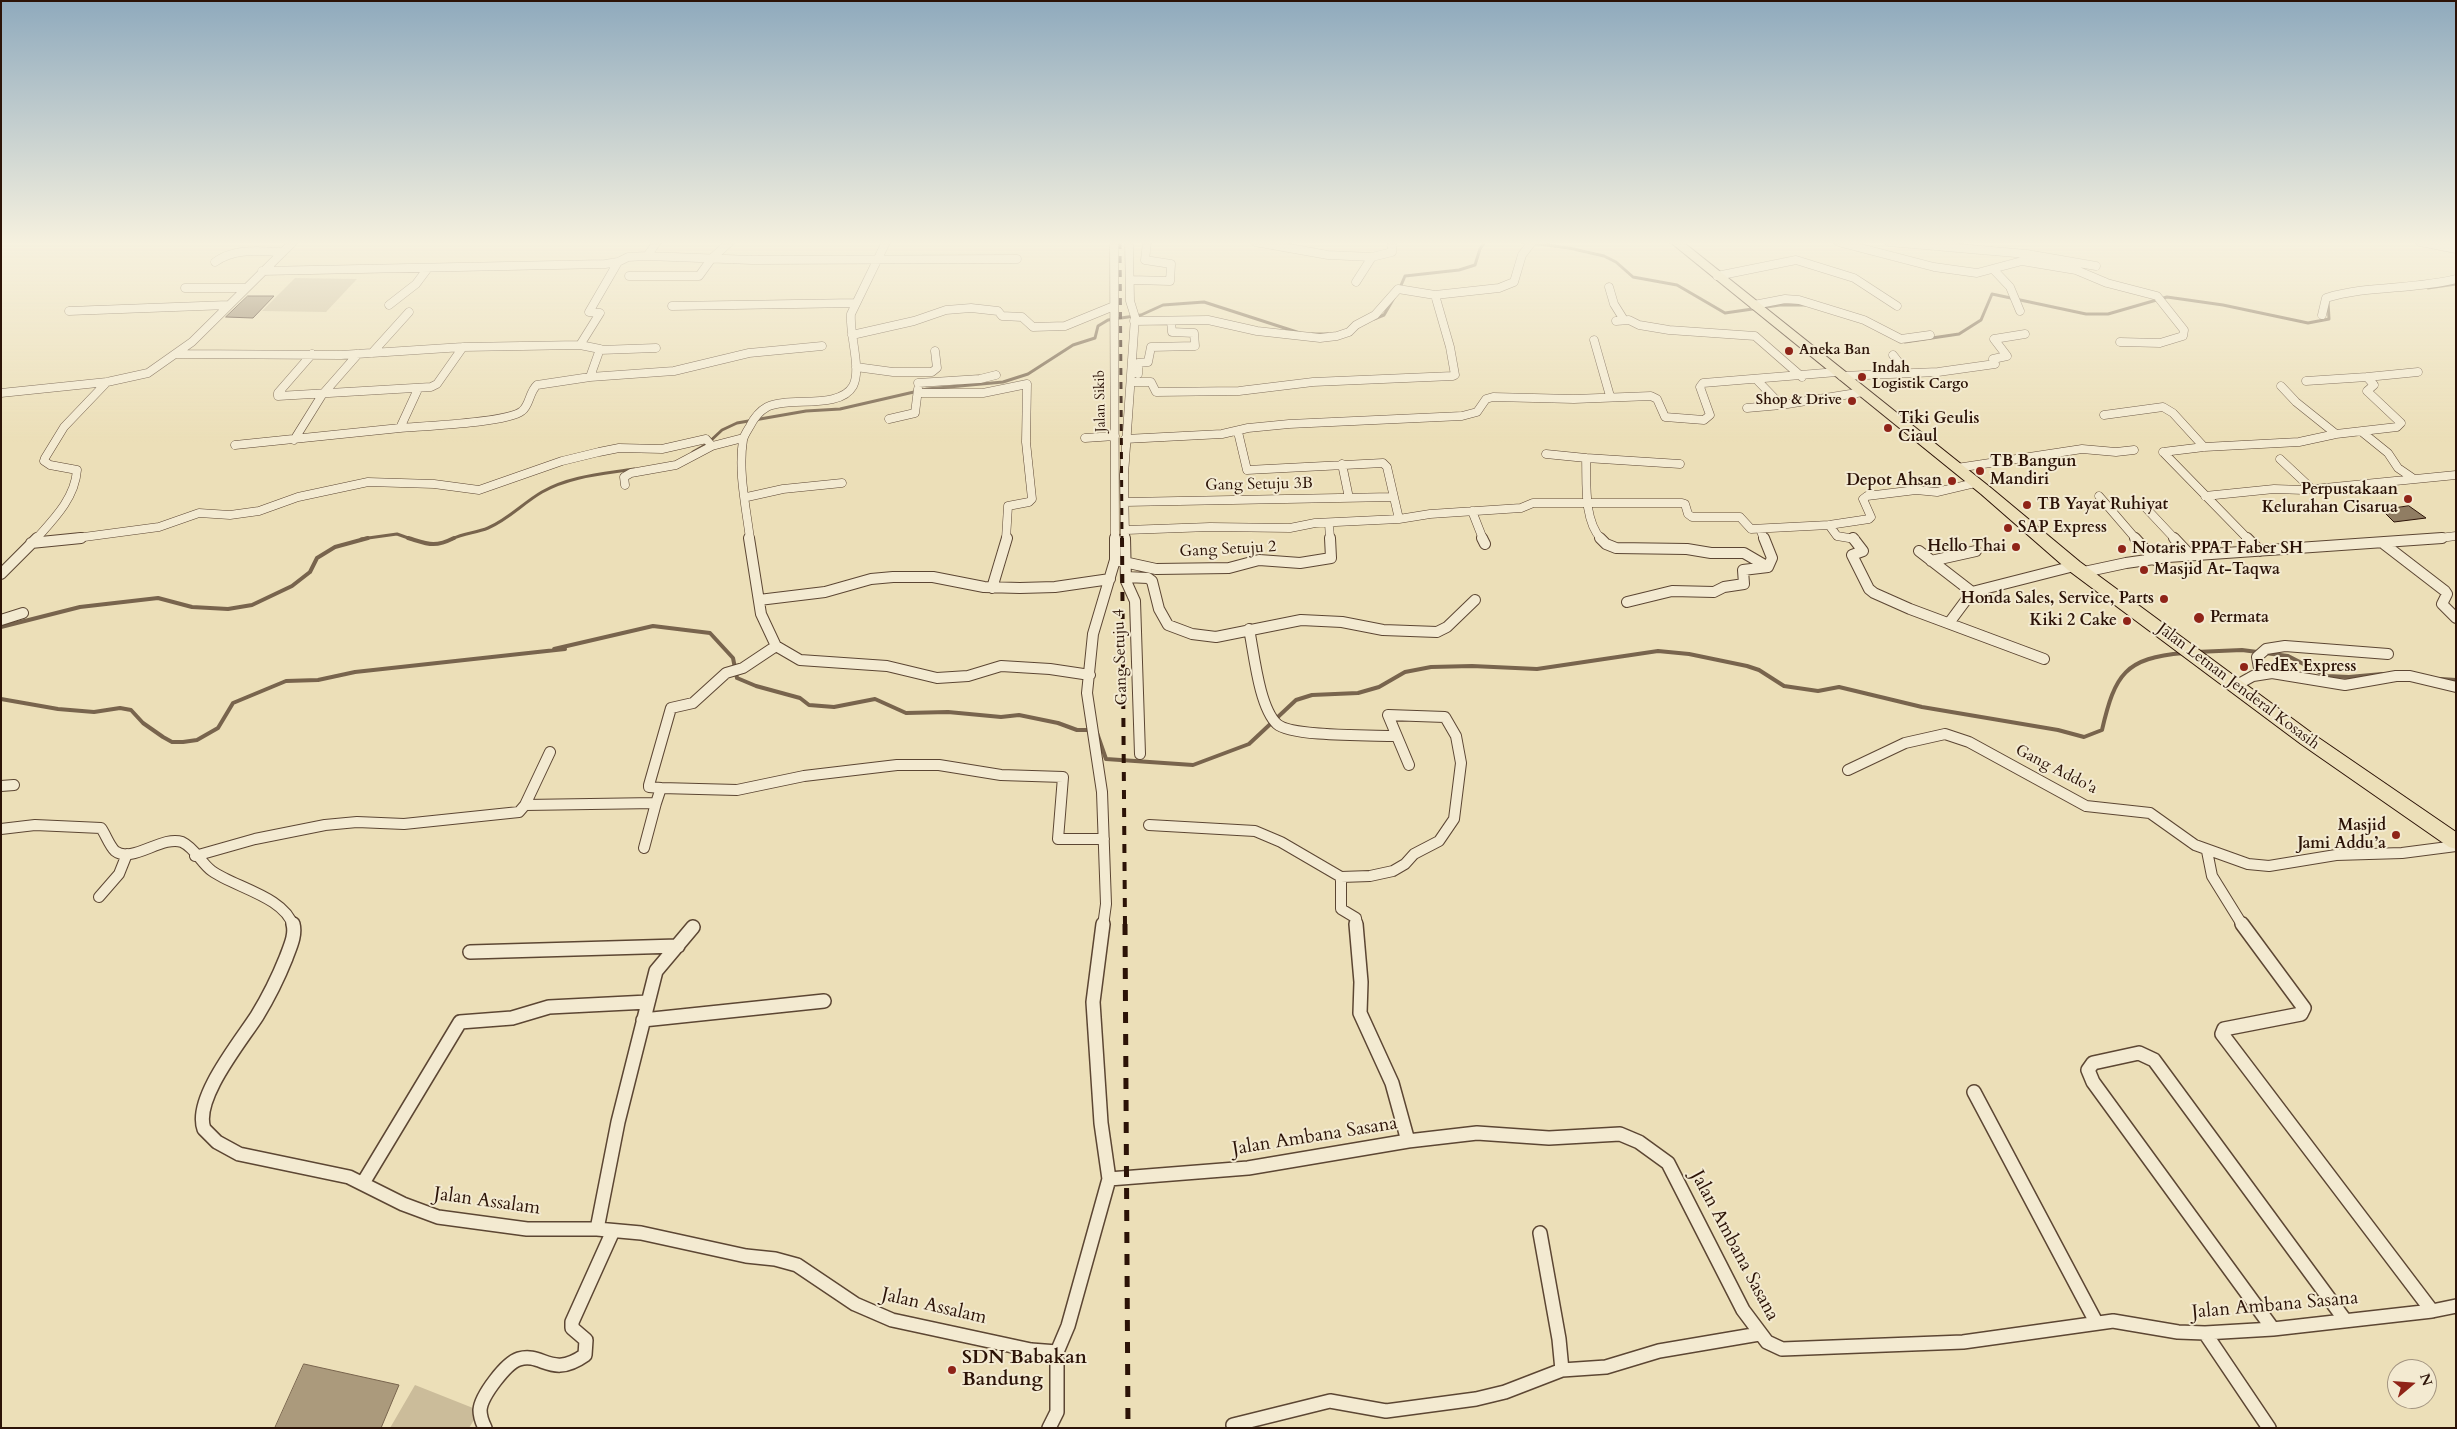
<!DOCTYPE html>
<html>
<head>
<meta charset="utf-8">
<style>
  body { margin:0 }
  #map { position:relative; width:2457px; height:1429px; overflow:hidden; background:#ecdfb8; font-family:Cardo,serif }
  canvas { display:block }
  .frame { position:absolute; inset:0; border:2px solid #2c1307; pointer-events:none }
  .north { position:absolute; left:2387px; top:1359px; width:50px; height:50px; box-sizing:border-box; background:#f3ead1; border:1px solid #a39480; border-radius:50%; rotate:72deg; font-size:14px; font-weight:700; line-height:20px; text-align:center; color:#2c1307 }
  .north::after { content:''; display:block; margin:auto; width:18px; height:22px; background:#8f2418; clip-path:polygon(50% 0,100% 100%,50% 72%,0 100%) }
</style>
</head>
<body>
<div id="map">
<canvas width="2457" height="1429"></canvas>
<div class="frame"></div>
<div class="north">N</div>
</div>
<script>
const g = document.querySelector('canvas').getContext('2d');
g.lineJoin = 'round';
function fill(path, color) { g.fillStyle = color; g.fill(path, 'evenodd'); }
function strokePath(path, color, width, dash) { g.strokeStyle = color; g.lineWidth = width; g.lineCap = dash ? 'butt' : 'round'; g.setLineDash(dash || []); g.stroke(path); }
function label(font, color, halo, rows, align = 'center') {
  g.font = font + ' Cardo,serif'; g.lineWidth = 4; g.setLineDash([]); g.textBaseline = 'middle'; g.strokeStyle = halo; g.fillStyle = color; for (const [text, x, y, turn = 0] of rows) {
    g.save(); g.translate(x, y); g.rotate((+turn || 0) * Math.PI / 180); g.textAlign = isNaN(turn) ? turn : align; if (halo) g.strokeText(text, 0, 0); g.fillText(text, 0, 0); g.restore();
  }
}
fill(new Path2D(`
  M295 278 357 279 326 312 262 311Z
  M415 1385 473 1408 474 1420 469 1428H390Z`), '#cbbc9a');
const water = new Path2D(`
  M304 1364 399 1385 381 1428H275Z`);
fill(water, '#ab9a7c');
strokePath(water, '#78644d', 1);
strokePath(new Path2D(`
  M1523 242 1569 248 1604 256 1616 262 1633 277 1677 285 1725 313 1780 305H1806
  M2428 288 2456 284
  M1399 290 1405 276 1459 270 1475 265 1480 249 1485 242
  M1374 319 1384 315 1394 298
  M1312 334H1328
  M1905 342 1959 334 1981 320 1992 294 2086 314H2108L2167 297 2223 305 2308 323 2329 319 2328 301
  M693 452 707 444 722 430 737 423 806 411 840 409 927 389 1003 382 1028 374 1073 345 1095 338 1098 326 1108 320 1141 315 1163 305 1204 302 1300 333
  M361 539 397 534 411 539
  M452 539C464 533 476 533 488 528 509 519 523 503 542 492 570 476 603 474 634 469`), '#78644d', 3);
strokePath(new Path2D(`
  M408 538C428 544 434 548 454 538
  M1 627 80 607 158 598 192 607 228 609 252 605 292 586 310 572 317 558 335 547 368 538
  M2196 652 2242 650 2288 656 2327 676 2349 677 2382 674
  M2441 679 2456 680
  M1 699 58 709 94 712 120 708 131 710 143 723 163 737 172 742H183L197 740 218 728 233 703 286 681 318 680 355 672 565 649H554L653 626 710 633 733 658 737 678 756 686 800 698 809 705 834 707 875 699 906 713 948 712 1001 717 1019 715 1058 723 1077 730H1092
  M1097 733 1106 759 1193 765 1249 744 1296 700 1312 695 1358 693 1379 687 1405 672 1431 667 1472 666 1537 669 1658 651 1689 654 1747 666 1759 670 1784 686 1818 691 1839 687 1922 707 2058 730 2084 737 2102 730C2115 674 2125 658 2184 653`), '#78644d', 4);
const building = new Path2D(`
  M248 296H274L253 318 226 317Z
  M2409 506 2426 518 2394 522 2382 510Z`);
fill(building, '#907d63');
strokePath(building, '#2c1307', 1);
const minorFar2 = new Path2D(`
  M1114 242 1115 539
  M1255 242 1328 255 1372 257
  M1838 242 1934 267 1977 273 2022 261 2076 270 2107 283 2157 296 2184 330 2183 336 2160 343 2120 342
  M1889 242 2027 254 2096 266
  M2420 242 2456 249
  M647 256 657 242
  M215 262C234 248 258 251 281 252
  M1993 269 2010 287 2020 311
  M262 271 605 264 618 262 628 257 647 256 752 260 1017 259
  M629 276H699L712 258 730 242
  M1717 276 1796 260 1854 278 1897 306
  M1131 280 1170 281 1171 264 1145 260 1147 242
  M1356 282 1372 257 1392 252V242
  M1609 287 1614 304 1624 320
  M185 288H245
  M389 305 416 284 428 268
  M1754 305 1785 299 1799 300 1864 320 1901 339 1930 335
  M672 306 856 303
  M69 311 228 305
  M2322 315 2326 298C2368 285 2413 290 2456 279
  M1134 321 1208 320 1257 331 1320 338 1337 336 1349 332 1356 325 1375 315 1398 289 1435 295
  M1616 321 1629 320 1639 325 1669 330 1755 336 1802 377
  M852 335 914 321 946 310 971 308 998 311 1002 316 1022 317 1033 327 1065 326 1114 306
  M1594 340 1610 396
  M580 345 600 313 589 312 618 262
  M600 350 656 348
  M372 353 409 312
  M178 354 341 355 463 347 580 345 600 349 590 377
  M312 354 278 393V396L431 387 437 384 463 347
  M1893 355 1907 373
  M856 367 893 372H932L937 368 935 351
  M1138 374V363L1148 362 1151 347 1195 346 1194 333 1172 332 1171 321
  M1842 376 1938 372 1995 364 1993 359 2007 356 1994 339 2025 334
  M1756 379 1781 405 1863 392
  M2306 381 2367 377
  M1131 382H1151L1156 392 1239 391 1313 382 1453 376 1455 375 1450 347 1435 295 1499 288 1514 282 1522 255 1532 242
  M918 383 980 379 996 375
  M2281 386 2296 402 2336 434
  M1 393 107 382 148 373 192 342 293 242
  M919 393H983L1027 384 1026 442 1032 499 1029 502 1008 506 1006 539
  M1747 408 1781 405
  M2104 415 2163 407 2173 413 2204 447
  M889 419 915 413 918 389
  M400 428C423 426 507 423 522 411 530 405 529 392 537 385L590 377 674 371 749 353 822 346
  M1238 432 1247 470 1383 463 1387 467 1399 519
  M2362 432 2388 453 2398 468 2414 479
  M1085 438 1115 436
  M1125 439 1222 434 1248 428 1289 424 1462 416 1477 412 1486 399 1493 397 1574 399 1651 396 1657 399 1665 417 1704 420 1710 415 1700 387 1703 383 1837 372
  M294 440 322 395 358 354
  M235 445 400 428 418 389
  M2163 452 2204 447 2299 442 2336 434 2397 427 2401 423 2367 391 2374 385 2367 377 2418 372
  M2163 452 2248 539
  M1546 454 1586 458C1587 482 1583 519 1601 539
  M1586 458 1680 464
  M2280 459 2312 489
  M1342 464 1349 498
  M1957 468 2082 449 2116 452 2134 450
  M625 485 624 477 631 473 676 465 712 446 743 438
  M2099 496 2136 539
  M2205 496 2274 489 2304 490 2456 475
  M747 497 783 489 842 483
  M1125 502 1393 497
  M2145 507 2175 539
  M1472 511 1483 539
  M1329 523 1330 539
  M1829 525 1837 536 1855 539
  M1760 529 1764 539
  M1126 530 1210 527 1290 528 1315 523 1399 519 1430 514 1521 508 1533 503H1682L1685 504 1688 514 1692 517H1740L1751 529 1829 525 1869 519 1871 517 1863 499 1867 496 1916 490 1937 492 1975 483
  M36 539C54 519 75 498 77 470L50 465 44 461 45 458 64 427 107 382
  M69 539 159 527 199 513 230 515 259 511 298 497 368 482 434 484 479 490 562 461 599 452 619 448 662 449 706 439 712 446
  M750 539C746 507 738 472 743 440 744 435 747 431 750 426 754 418 758 412 767 407 788 396 840 410 853 386 862 369 849 334 851 314L886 242
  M1125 539 1124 475 1135 317 1130 301 1129 242
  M2431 539 2456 536`);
const minorFar1 = new Path2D(`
  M749 538 761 614 776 646 800 660 887 666 937 678 968 676 1001 666 1050 669 1090 675
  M1115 538V560
  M1125 538 1126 581 1135 601 1140 754
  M1482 538 1485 544
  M1600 538 1606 544 1616 548 1687 549 1711 553H1744L1768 567
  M1764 538 1772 558 1768 567
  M1853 538 1863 551 1852 555 1869 589 1874 593 1910 609 2044 659
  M2135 538 2155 560
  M2174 538 2190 555
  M2247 538 2260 551
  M31 543 81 538
  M2384 544 2445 591 2447 594 2442 604 2456 618
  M1919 551 1972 592 2074 566
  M1931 561 1976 551
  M2084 572 2126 563 2168 557 2442 538
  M1 574 37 538
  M1126 577 1148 578 1152 581 1159 609 1168 625 1192 634 1216 637 1301 620 1342 622 1383 630 1437 632 1447 627 1475 600
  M992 588 1007 538
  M759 600 825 592 871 579 893 577H933L984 587 1020 588 1055 587 1110 579
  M1627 602 1672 591 1714 592 1724 587 1744 584 1743 570 1768 567
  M1 620 23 613
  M1949 623 1972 592
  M1249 629C1254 653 1259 707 1277 724 1291 737 1372 735 1395 736
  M2260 674 2257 657 2266 649 2285 646 2388 654
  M2235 686 2253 676 2272 673 2345 685 2396 676H2410L2456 687
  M1848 770 1905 743 1945 734 1969 742 2086 806 2150 813 2195 845 2248 864 2269 866 2336 855 2402 853 2456 846
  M1 786 14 785
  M661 788 649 787V785L671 708 693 703 726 673 743 668 776 646
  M525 805 656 803 661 788 737 790 804 776 897 765H939L1001 775 1063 777 1058 839H1104
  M1149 825 1255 831 1281 842 1341 877 1370 876 1393 871 1405 864 1414 854 1439 841 1454 819 1461 763 1456 736 1445 717 1388 715 1409 765
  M1 829 35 825 101 828C106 835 109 845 115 851 132 864 162 835 182 842 195 848 201 863 212 871 234 887 285 897 293 926
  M644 848 656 803
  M2207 851 2212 876 2243 926
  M195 856 255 839 325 825 357 822 404 824 519 812 525 805 550 752
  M1341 877V909L1356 918 1357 926
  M99 897 119 874 127 854
  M1103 926 1106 904 1102 792 1087 693 1093 634 1115 560 1156 569 1229 568 1259 560 1300 563 1331 558 1330 538`);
const minor = new Path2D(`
  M293 924C296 935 290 947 286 958 278 978 268 998 257 1016 241 1041 193 1099 204 1129L217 1142 239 1154 349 1177 403 1204 438 1217 527 1229H597L641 1233 746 1256 775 1259 797 1265 855 1304 892 1320 1031 1350 1057 1352
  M1356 924 1361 982 1360 1013 1392 1083 1408 1141
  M2242 924 2304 1008 2301 1014 2224 1029 2222 1034 2432 1311
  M470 952 678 946
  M643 1020 824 1001
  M1974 1092 2096 1322
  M1109 1179 1248 1168 1408 1141 1477 1133 1549 1138 1620 1134 1639 1142 1668 1163 1743 1310 1767 1342 1782 1349 1963 1342 2113 1321 2178 1332 2205 1333 2273 1329 2432 1311 2456 1306
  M363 1183 460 1022 512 1018 549 1007 648 1002
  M597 1229 618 1122 656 971 693 927
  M1540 1233 1559 1339 1562 1370
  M2273 1329 2093 1082 2088 1070 2093 1063 2139 1053 2154 1060 2345 1320
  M2205 1333 2269 1428
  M1233 1425 1330 1401 1386 1411 1476 1399 1505 1392 1562 1370 1606 1367 1659 1351 1759 1334
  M485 1428C482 1422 480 1416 480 1410 481 1396 506 1363 519 1359 543 1352 551 1379 585 1355L586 1340 572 1328V1322L613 1231
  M1049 1428 1057 1412V1352L1068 1326 1109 1179 1101 1123 1093 1002 1103 924`);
const trunk = new Path2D(`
  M1670 242H1683L1991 488 2080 562 2313 734 2456 832V849L2449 847 2301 744 2068 570 1981 494Z`);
strokePath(minorFar2, '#5c4633', 9);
strokePath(minorFar1, '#5c4633', 12);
strokePath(minor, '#5c4633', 16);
strokePath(trunk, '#2c1307', 2);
strokePath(minorFar2, '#f3ead1', 8);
strokePath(minorFar1, '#f3ead1', 10);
strokePath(minor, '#f3ead1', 13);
fill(trunk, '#ecdfb8');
strokePath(new Path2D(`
  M1120 242 1122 539`), '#2c1307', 3, [7, 7]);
strokePath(new Path2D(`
  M1122 538 1125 926`), '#2c1307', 4, [9, 9]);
strokePath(new Path2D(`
  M1125 924 1128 1428`), '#2c1307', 5, [11, 11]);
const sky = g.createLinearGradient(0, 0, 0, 442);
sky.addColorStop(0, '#8faabd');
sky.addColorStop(0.55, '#f6f1df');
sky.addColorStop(1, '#f6f1df00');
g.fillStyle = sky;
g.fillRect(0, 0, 2457, 442);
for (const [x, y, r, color] of [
  [1789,351,5,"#8f2418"],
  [1862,377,5,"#8f2418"],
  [1852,401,5,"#8f2418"],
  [1888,428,5,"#8f2418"],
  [1980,471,5,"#8f2418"],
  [1952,481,5,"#8f2418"],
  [2408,499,5,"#8f2418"],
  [2027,505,5,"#8f2418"],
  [2008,528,5,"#8f2418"],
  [2016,547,5,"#8f2418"],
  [2122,549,5,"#8f2418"],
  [2144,570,5,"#8f2418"],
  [2164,599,5,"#8f2418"],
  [2199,618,6,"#8f2418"],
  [2127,621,5,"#8f2418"],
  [2244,667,5,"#8f2418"],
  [2396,835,5,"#8f2418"],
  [952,1370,5,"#8f2418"]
]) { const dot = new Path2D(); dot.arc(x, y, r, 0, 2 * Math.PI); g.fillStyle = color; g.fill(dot); strokePath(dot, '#f3ead1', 2); }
label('bold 14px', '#2c1307', '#f3ead1', [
  ["Aneka Ban",1799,351],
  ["Indah",1872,369],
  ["Logistik Cargo",1872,385],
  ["Shop & Drive",1842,401,"right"]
], 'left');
label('14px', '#2c1307', '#f3ead1', [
  ["Jalan Sikib",1101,401,-91]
]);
label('bold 16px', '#2c1307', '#f3ead1', [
  ["Tiki Geulis",1898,419],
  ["Ciaul",1898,437],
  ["TB Bangun",1990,462],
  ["Mandiri",1990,480],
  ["Depot Ahsan",1942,481,"right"],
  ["Perpustakaan",2398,490,"right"],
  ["Kelurahan Cisarua",2398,508,"right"],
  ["TB Yayat Ruhiyat",2037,505],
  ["SAP Express",2018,528],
  ["Hello Thai",2006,547,"right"],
  ["Notaris PPAT Faber SH",2132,549],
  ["Masjid At-Taqwa",2154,570],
  ["Honda Sales, Service, Parts",2154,599,"right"],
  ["Permata",2210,618],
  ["Kiki 2 Cake",2117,621,"right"],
  ["FedEx Express",2254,667],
  ["Masjid",2386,826,"right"],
  ["Jami Addu’a",2386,844,"right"]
], 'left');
label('16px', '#2c1307', '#f3ead1', [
  ["Gang Setuju 3B",1259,485,-1],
  ["Gang Setuju 2",1228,550,-3],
  ["Gang Setuju 4",1121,657,-92],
  ["Jalan Letnan Jenderal Kosasih",2238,687,37],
  ["Gang Addo'a",2056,770,27]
]);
label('19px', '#2c1307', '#f3ead1', [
  ["Jalan Ambana Sasana",1315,1137,-9],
  ["Jalan Assalam",487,1202,8],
  ["Jalan Ambana Sasana",1734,1246,62],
  ["Jalan Ambana Sasana",2275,1306,-5],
  ["Jalan Assalam",934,1307,13]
]);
label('bold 19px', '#2c1307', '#f3ead1', [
  ["SDN Babakan",962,1359],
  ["Bandung",962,1381]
], 'left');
</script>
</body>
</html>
